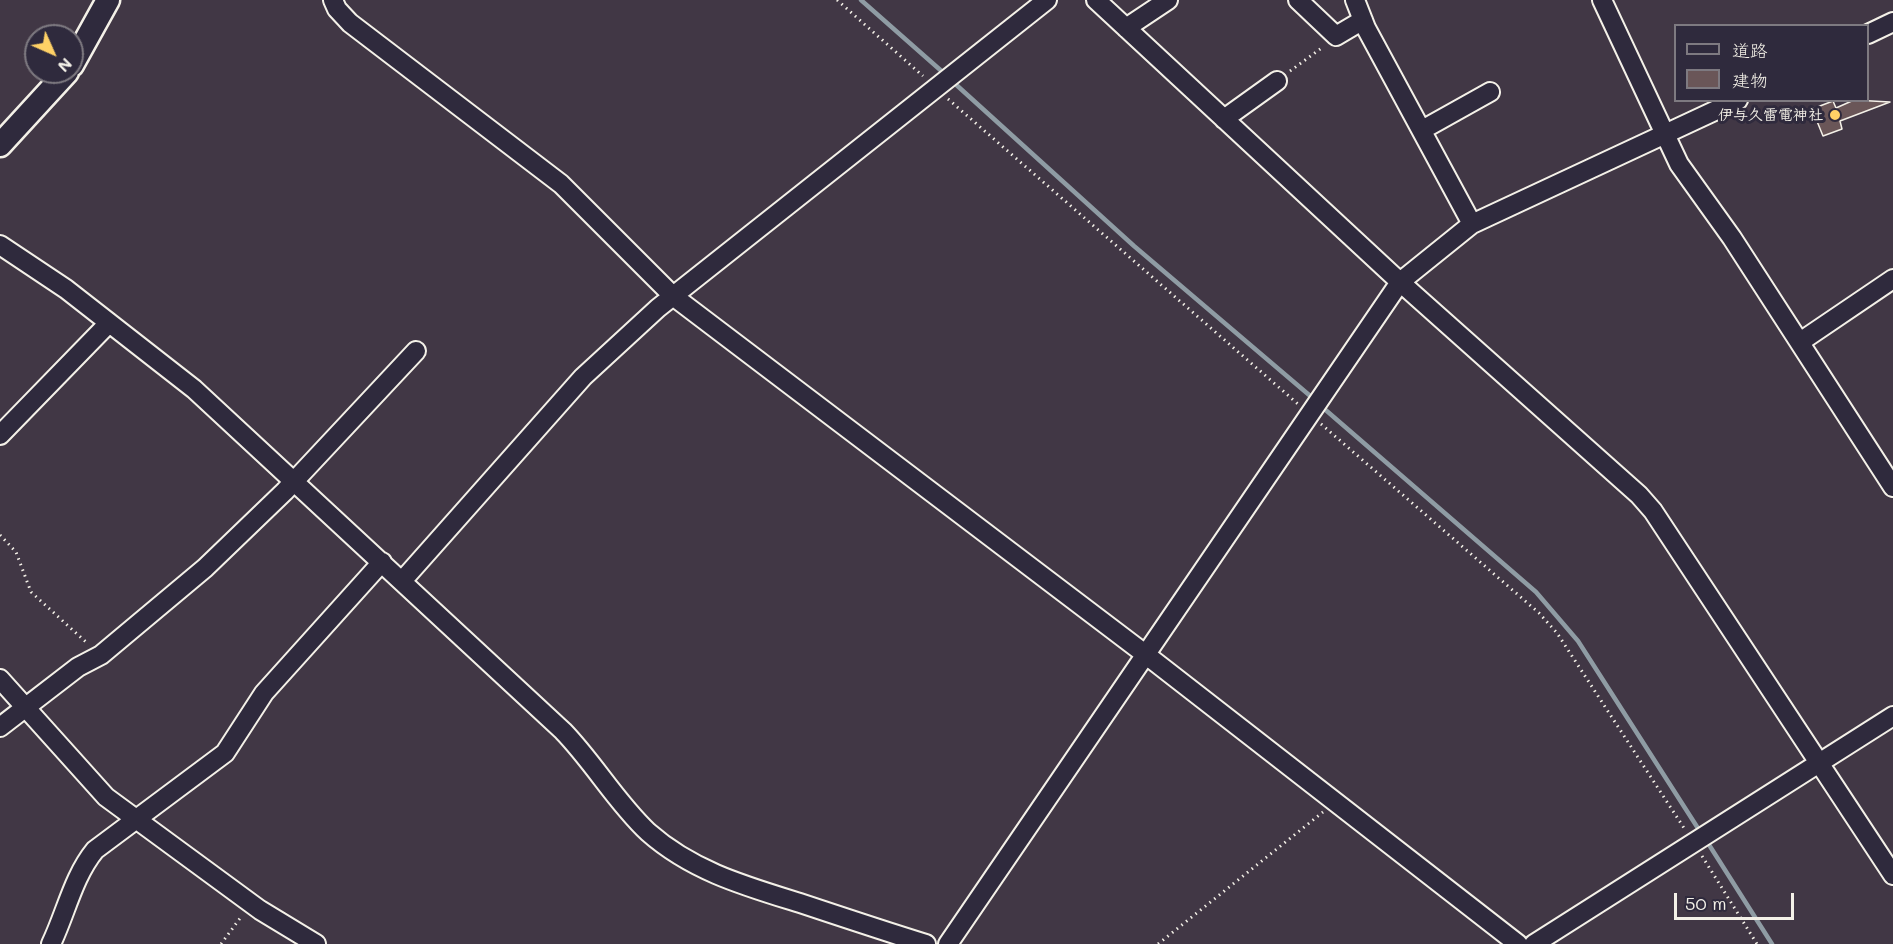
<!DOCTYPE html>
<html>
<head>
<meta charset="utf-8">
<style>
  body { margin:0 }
  #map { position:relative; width:1893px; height:944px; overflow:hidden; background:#413745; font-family:Mali,"Klee One",sans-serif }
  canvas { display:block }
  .legend { position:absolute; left:1674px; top:24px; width:195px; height:78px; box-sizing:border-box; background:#2f2a3d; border:2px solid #7e7a81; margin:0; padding:8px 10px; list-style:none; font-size:18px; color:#f4f1e8 }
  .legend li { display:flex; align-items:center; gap:12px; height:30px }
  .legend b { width:30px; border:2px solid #7e7a81 }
  .north { position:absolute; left:24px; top:24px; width:60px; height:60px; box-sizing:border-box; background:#2f2a3d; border:2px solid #7e7a81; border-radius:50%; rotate:135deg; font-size:16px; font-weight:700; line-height:24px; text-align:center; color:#f4f1e8 }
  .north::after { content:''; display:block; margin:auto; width:21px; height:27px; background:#ffd166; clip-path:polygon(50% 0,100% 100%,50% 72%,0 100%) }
  .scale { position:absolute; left:1674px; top:893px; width:120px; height:27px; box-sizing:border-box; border:3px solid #f4f1e8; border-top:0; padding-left:8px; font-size:18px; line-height:21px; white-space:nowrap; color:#f4f1e8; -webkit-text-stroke:4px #2f2a3d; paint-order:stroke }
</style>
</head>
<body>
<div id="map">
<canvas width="1893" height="944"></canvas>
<ul class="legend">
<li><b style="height:8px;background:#2f2a3d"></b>道路</li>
<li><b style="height:16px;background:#6a5658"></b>建物</li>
</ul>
<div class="north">N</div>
<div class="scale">50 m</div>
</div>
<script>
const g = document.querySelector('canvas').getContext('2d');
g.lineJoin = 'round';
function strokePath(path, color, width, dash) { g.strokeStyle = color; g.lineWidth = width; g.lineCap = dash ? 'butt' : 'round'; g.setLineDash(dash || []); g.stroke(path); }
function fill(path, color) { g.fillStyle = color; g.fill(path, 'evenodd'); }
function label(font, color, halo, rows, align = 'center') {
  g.font = font + ' Mali,"Klee One",sans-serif'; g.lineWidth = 6; g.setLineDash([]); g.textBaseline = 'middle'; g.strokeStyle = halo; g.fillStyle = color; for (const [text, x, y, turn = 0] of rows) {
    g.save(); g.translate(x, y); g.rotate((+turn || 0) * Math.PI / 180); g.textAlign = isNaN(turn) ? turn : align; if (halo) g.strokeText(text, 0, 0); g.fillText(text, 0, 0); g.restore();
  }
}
strokePath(new Path2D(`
  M861 0 946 75
  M952 81 1134 246 1315 400
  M1321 406 1536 592 1578 641 1701 833
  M1706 840 1772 944`), '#8f9ca4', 4.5);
const building = new Path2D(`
  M1854 100 1890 102 1840 121 1842 129 1823 136 1812 109 1833 101 1836 108Z`);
fill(building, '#6a5658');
strokePath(building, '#f4f1e8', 1.5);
const minor = new Path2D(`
  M333 0 337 9 350 23 561 184 673 296 1145 654 1518 944
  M1096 0 1400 282 1639 495 1653 511 1893 875
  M1298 0 1336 36 1363 20
  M1355 0 1366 28 1472 224
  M1602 0 1679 164 1732 238 1893 487
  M1126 28 1168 0
  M1868 34 1893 22
  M1224 119 1277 81
  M1422 130 1490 92
  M0 245 66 289 194 389 563 731C594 763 616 802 648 832 692 871 745 886 800 903 842 917 884 931 926 944
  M1800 342 1893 279
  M0 435 108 324
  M402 581 583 377 658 308 1047 0
  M0 679 106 797 260 910 316 944
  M0 727 78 667 101 655 205 568 285 491 416 351
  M51 944C66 913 73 877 95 850L225 753 264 693 382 562
  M948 944 1400 282 1472 224 1738 100
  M1534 944 1893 716`);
const major = new Path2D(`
  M72 65 108 0
  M0 145 67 72`);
strokePath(minor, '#f4f1e8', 22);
strokePath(major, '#f4f1e8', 27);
strokePath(new Path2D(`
  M837 0 923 76
  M1290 71 1323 47
  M948 99 1298 404
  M1321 424 1539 613 1557 633 1684 828
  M0 535 16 552 31 592 87 643
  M1702 856 1757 944
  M221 944 241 917
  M1158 944 1323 812`), '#f4f1e8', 3, [1.5, 4.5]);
strokePath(minor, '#2f2a3d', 18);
strokePath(major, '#2f2a3d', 22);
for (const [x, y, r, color] of [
  [1835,115,6,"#ffd166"]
]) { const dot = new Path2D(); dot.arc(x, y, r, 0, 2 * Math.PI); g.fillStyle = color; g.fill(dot); strokePath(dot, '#2f2a3d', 2); }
label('bold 15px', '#f4f1e8', '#2f2a3d', [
  ["伊与久雷電神社",1823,115]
], 'right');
</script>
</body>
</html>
